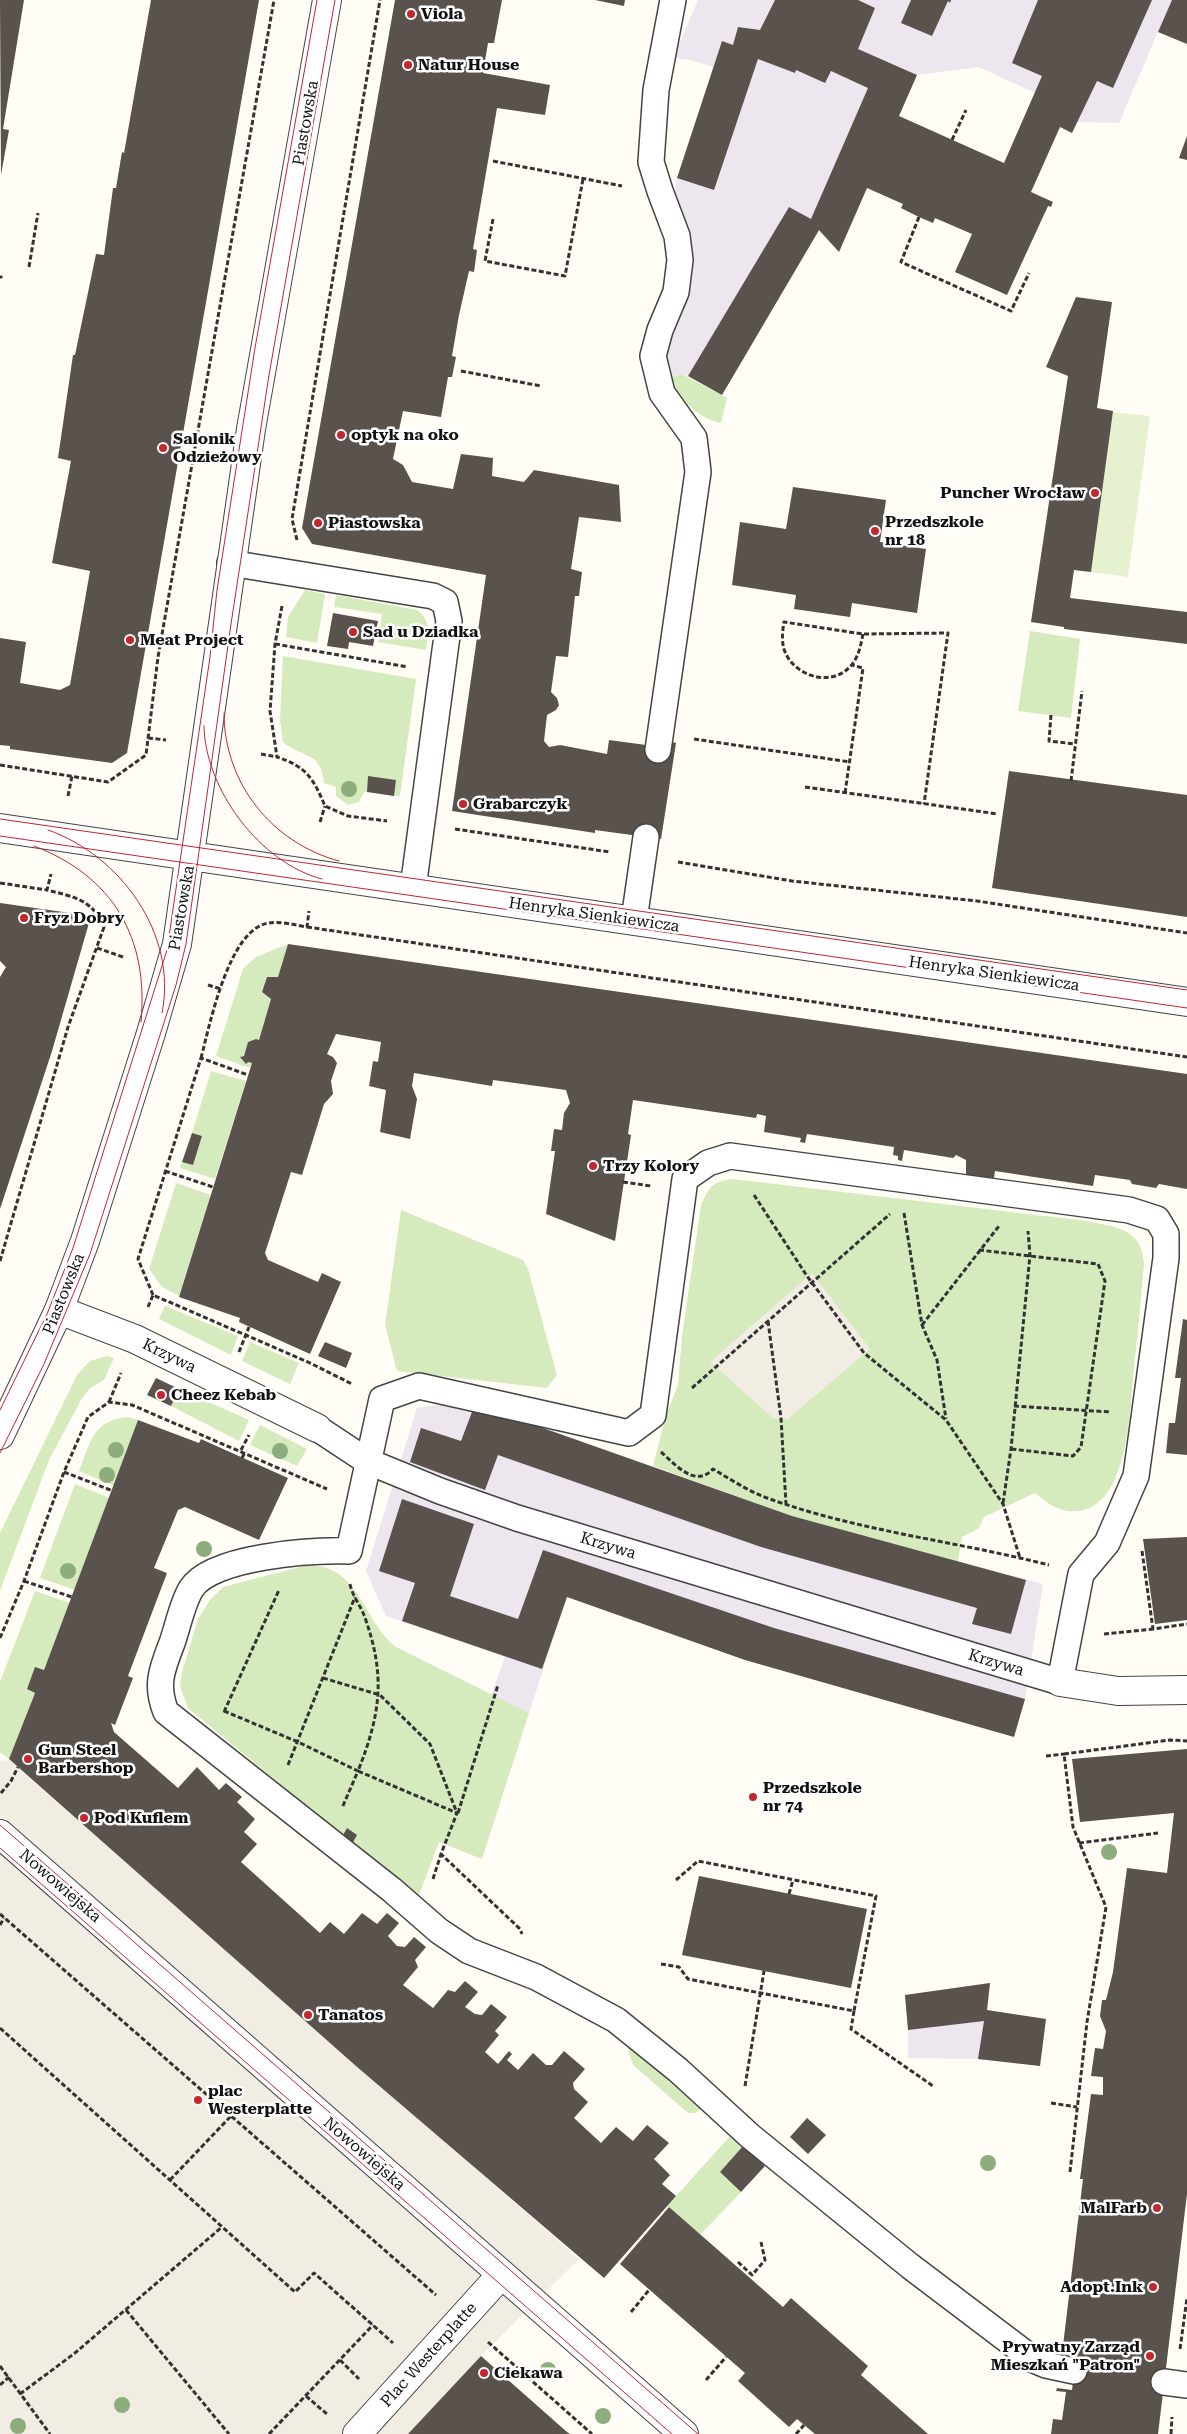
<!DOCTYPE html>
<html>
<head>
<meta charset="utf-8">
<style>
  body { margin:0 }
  canvas { display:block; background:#fffdf5 }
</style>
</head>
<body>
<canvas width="1187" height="2434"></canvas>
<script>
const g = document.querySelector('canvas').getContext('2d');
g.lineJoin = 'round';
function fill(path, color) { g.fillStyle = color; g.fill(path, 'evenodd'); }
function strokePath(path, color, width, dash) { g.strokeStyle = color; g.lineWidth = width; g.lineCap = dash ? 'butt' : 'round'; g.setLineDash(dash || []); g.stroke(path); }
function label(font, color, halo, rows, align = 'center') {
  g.font = font + ' "Roboto Serif",serif'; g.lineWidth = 5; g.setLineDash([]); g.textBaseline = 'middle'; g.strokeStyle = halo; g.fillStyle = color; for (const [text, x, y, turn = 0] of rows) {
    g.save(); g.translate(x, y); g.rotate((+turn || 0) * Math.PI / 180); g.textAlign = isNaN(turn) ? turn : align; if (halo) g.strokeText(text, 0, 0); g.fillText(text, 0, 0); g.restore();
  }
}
fill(new Path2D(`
  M698 0H1187L1158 32 1119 123 1078 122 1032 99 1035 93 979 67 917 75 839 252 819 231 722 395 688 376 682 374 669 378 665 359 670 335 689 289 694 260 690 232 674 195 677 178 714 67 690 60 673 58Z
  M467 1401 792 1516 1043 1584 1025 1699 1014 1737 745 1660 567 1597 529 1713 491 1695 505 1657 386 1616 366 1571 417 1408Z
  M990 1983 987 2011 1046 2019 1040 2066 978 2059 908 2058V2030L905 1995Z`), '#eee6ef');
fill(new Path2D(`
  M682 374 727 398 721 423C695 417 682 400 669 378Z
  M305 590 325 594 317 643 286 637 288 617Z
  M336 595 417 610C432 620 428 635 426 650L378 642 382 614 334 607Z
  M1030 631 1080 639 1071 718 1018 711Z
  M283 656 416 679 400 796H394L395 780 368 777 367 792H364L359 802 348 805 336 796V787L324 783C321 750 301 758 283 742L280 720Z
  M288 944 278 977H267L262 992 271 999 259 1040 256 1039 248 1042 244 1056 240 1057 252 1063 250 1068 216 1056 243 969 256 957Z
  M211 1071 246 1081 215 1179 180 1168 182 1162 193 1165 202 1136 192 1133Z
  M733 1179 1087 1221C1117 1228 1141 1227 1144 1264 1141 1299 1138 1333 1134 1367 1130 1406 1129 1500 1083 1510 1063 1515 1049 1505 1035 1493L984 1517 979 1528 962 1537 958 1562 792 1516 653 1466 666 1415 678 1385 682 1336 701 1205C709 1187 713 1181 733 1179Z
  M176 1183 211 1195 179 1296 162 1287 149 1269Z
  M401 1210 523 1260 528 1269 557 1375 547 1388 397 1371 385 1325Z
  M165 1306 238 1336 231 1355 159 1319Z
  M250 1342 299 1363 290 1384 242 1361Z
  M107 1356 114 1358 104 1380 90 1388 81 1400 49 1460 0 1591V1533L77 1375 90 1361Z
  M179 1389 249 1420 239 1441 171 1406Z
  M127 1417 138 1420 114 1486 79 1471C91 1442 92 1421 127 1417Z
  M260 1425 307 1449 297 1466 250 1445Z
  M75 1484 110 1498 75 1590 40 1578Z
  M308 1565C314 1566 321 1566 327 1568 361 1580 368 1626 396 1647L529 1713 482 1859 439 1842 418 1898 188 1708 180 1686 182 1672 198 1619 210 1600 223 1587Z
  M35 1591 70 1603 44 1670 35 1668 27 1689 35 1693 9 1759 0 1752V1682Z
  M631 2045 641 2052 702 2108 695 2113H688L633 2065 628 2050Z
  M731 2135 743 2146 720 2172 741 2192 700 2235 667 2206Z`), '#d5ebbd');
fill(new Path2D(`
  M1063 407 1150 416 1128 577 1074 570 1064 627 1031 622Z`), '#e6f2cf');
fill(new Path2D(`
  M812 1273 870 1349 788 1419H774L710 1362Z
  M9 1760 579 2259 481 2356 408 2434H0V1761Z`), '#f1ede2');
fill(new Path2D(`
  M0 0H24L3 129 9 130 1 175Z
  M151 0H259L127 753 112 763 10 749V746L0 745V638L26 642 20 683 60 690 70 685 90 571 52 563 71 461 58 458 73 355H75L96 254 104 255 113 188H116L122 152 124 153Z
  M395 0H502L494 43H488L483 73 550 85 545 115 497 108 473 249 477 250 474 272 469 271 459 315 452 356 456 357 452 377H448L441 417 403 411 393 459 403 465 412 482 453 489 461 454 493 458 492 476 524 482 534 470 619 485 621 522 579 517 571 569 582 572 579 596H575L568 657 556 656 551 692 557 698 559 705 556 710 547 715 544 741 549 747 560 745 607 754 609 740 646 745 645 748 671 751 672 742 676 743 661 839 595 830V833L452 811 486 575 312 544 302 528Z
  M595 0H625L624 6Z
  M775 0H858L875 8 858 49 917 75 899 116 1004 163 1042 76 1012 63 1038 0H1152L1113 88 1097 81 1072 133 1060 127 1031 192 1053 202 1051 207 1048 206 1007 295 955 272 972 234 935 218 933 223 919 217 901 208 903 204 867 188 839 252 819 230 722 395 688 376 789 207 811 219 868 88 831 71 825 83 796 70 795 73 758 59 714 190 677 178 722 41 733 45 738 27 760 30Z
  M911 0H951L950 3 948 1 932 36 901 23Z
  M1172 0H1187V44L1158 32Z
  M1187 136V160L1179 158Z
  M1076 297 1112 302 1097 408 1113 411 1091 572 1074 570 1070 598 1187 612V644L1064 629V627L1031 622 1068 376 1046 367Z
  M793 487 886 500 880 542 926 549 917 613 852 603 850 617 794 609 796 595 732 585 740 522 786 529Z
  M333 613 378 621 373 646 349 642 348 649 327 646Z
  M1009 771 1187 795V917L992 888Z
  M368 776 396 780 394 796 367 792Z
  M0 903 91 916 52 1051 0 1209V977L6 967 0 961Z
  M288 944 1187 1074V1189L1159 1184 1156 1188 1132 1184 1130 1180 1095 1175 1093 1186 995 1171 994 1178 966 1175V1160L956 1155 953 1158 904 1150 902 1161 898 1160V1156L893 1155 894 1147 807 1134 805 1143 800 1142 801 1138 764 1132 766 1116 757 1114 756 1118 633 1100 628 1134 631 1135 615 1241 546 1214 555 1151H551L554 1129 562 1130 564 1113 570 1103 566 1090 493 1080 492 1086 414 1073 412 1086 417 1099 410 1139 380 1132 386 1090 369 1086 373 1061 378 1062 381 1042 336 1034 327 1054 333 1057 337 1063 331 1081 333 1094 324 1104 302 1175 291 1172 265 1253 268 1260 318 1282 322 1273 341 1282 310 1354 239 1322 240 1318 179 1297 252 1063 248 1062 246 1064 240 1057 244 1056 248 1042 256 1039 259 1040 271 999 262 992 267 977H278Z
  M192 1133 202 1136 193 1165 182 1162Z
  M1183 1319 1187 1320V1455L1166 1453 1169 1423H1175L1181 1378H1175Z
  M325 1342 352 1353 346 1368 318 1356Z
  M156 1378 179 1389 171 1406 147 1395Z
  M475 1404 792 1516 1026 1580 1011 1634 972 1624 977 1608 761 1547 498 1455 485 1490 410 1462 421 1428 461 1441Z
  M138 1420 199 1443 201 1439 203 1440 288 1478 259 1540 185 1507 178 1510 154 1568 167 1573 128 1676 133 1678 115 1725 111 1723 114 1732 178 1788 197 1767 219 1790 226 1783 242 1797 237 1802 255 1819 244 1832 257 1844 241 1862 320 1933 330 1922 344 1934 362 1913 377 1924 387 1913 399 1923 388 1936 397 1946 405 1947 414 1937 426 1947 415 1960 418 1967 403 1985 433 2008 448 1990 455 1992 465 1981 478 1992 465 2007 475 2014 482 2015 491 2004 507 2017 495 2031 499 2035 485 2052 498 2064 509 2051 512 2054 507 2060 518 2070 533 2053 546 2065H552L564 2051 585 2069 573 2083 574 2089 588 2102 574 2118 601 2143 616 2127 633 2141 647 2125 669 2143 654 2159 670 2175 662 2184 676 2196 604 2278 356 2066 9 1759 35 1693 27 1689 35 1667 44 1670Z
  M402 1499 474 1524 450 1596 518 1619 543 1550 774 1628 1025 1699 1014 1737 745 1660 567 1597 542 1669 402 1621 415 1583 379 1571Z
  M1187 1537V1620L1155 1624 1143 1539Z
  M1187 1749V2194L1158 2434H1051L1053 2419 1062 2420 1066 2392 1056 2391 1057 2388 1072 2390 1076 2355 1062 2354 1083 2179H1080L1091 2094 1103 2095V2077L1091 2076 1095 2048 1103 2049 1106 2031 1100 2016 1102 2000H1106L1113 1972 1127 1868 1167 1873 1174 1813 1080 1822 1072 1759Z
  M347 1828 357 1835 351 1846 341 1839Z
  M699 1876 867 1909 851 1988 682 1955Z
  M990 1983 987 2010 1046 2019 1040 2066 978 2059 984 2021 908 2030 905 1995Z
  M807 2118 826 2135 808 2154 790 2137Z
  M743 2146 765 2166 741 2192 720 2172Z
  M669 2207 783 2307 791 2298 868 2366 861 2375 928 2434H815L797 2419 789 2427 738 2381 745 2373 620 2264Z
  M481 2356 567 2432 570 2434H408Z`), '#5a524d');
const service = new Path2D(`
  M230 563 433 596 445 602 449 621 413 888
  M658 750 698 472 694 438 662 393 653 356 660 330 676 292 680 260 677 236 660 191 651 162 656 90 673 0
  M634 920 646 837
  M317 1428 367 1461 440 1491 517 1518 1060 1682 1081 1574 1107 1543 1136 1476 1166 1258V1234L1157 1219 1129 1210 730 1156 708 1163 685 1179 653 1415 629 1433 419 1386 382 1399 349 1551C313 1550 211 1556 191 1589 182 1604 178 1626 172 1643 162 1669 155 1685 166 1712L392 1890 439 1931 469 1951 536 1977 616 2020 678 2070 750 2136 910 2266 1034 2360 1046 2365 1074 2371
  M1164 2382 1187 2385`);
const minor = new Path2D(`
  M59 1310 135 1339 317 1428
  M1060 1682 1118 1691 1187 1690
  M357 2434 501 2275`);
const tertiary = new Path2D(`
  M0 828 1187 1002
  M0 1435 59 1310 85 1241 151 1033 177 944 251 429 327 0
  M0 1834 684 2434`);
strokePath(service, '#444', 28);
strokePath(minor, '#444', 30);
strokePath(tertiary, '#444', 30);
strokePath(new Path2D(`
  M952 140 966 110
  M493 161 622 186
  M919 217 901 262 1011 311 1029 273
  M493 219 485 261 565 276 583 179
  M29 267 38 213
  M0 276 2 278
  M461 371 541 386
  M297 540 292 519 380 0
  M282 606 275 644 270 711 277 757C307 767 313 778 325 806L348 816 387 821
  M863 634C861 644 859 655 853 663 836 687 800 679 787 656 781 646 782 634 784 622L863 634 948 633 924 804
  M275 644 408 667
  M1051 715 1049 741 1075 744
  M148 738 166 740
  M694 739 850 762
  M261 754 277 757
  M0 765 108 782 146 755 158 657 274 0
  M1071 781 1082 691
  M805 787 998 814
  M845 793 863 668 852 665
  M68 796 72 776
  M320 822 325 806
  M455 829 610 852
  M678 862 792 881 977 901 1187 933
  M0 883 47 890
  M307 927 1187 1057
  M97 948 123 957
  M208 985 221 989
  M201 1058C210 1024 229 928 269 923 280 921 296 925 307 927L309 911
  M165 1171 213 1187
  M623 1182 651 1186
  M754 1195 807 1276 864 1353 946 1420 1003 1504 1020 1558
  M904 1213 922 1325 937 1360 946 1419
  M979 1250 1098 1264 1105 1281 1081 1447 1073 1456 1011 1449
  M0 1261 68 1027 104 927C92 899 74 897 47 890L51 874
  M153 1295 138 1259 201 1058 248 1075
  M148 1307 153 1295 308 1362 352 1384
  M768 1321 781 1418 786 1504
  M922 1325 999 1226
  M239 1352 249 1327
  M692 1388 890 1214
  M109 1402 121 1373
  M1014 1406 1111 1412
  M241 1450 249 1435
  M661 1452C674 1463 695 1489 713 1469 730 1479 748 1491 767 1498 858 1531 955 1541 1049 1565
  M242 1458 245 1452
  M64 1472 113 1491
  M1003 1503 1011 1449 1030 1255 1028 1231
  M1142 1551 1153 1629 1187 1624
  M24 1581 72 1597
  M350 1584C352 1595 360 1605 364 1615 386 1675 381 1713 358 1771L457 1813 441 1854 520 1929 522 1934
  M1104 1634 1153 1629
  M0 1638 24 1581 64 1472 88 1417 109 1402 132 1405 327 1489
  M323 1678 380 1695 430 1744 457 1813
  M224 1711 298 1742 358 1771 342 1808
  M224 1712 279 1590
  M1046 1756 1064 1754
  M288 1765 355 1597
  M1 1793 11 1781 18 1767
  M458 1813 498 1685
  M1079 1843 1158 1833
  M433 1879 441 1854
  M789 1894 793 1880
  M0 1914 436 2295
  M0 1925 4 1918
  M661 1964 679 1967 688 1979 854 2011 876 1896 698 1861 676 1880
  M854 2011 851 2029 933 2086
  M0 2028 295 2292 314 2273 393 2343
  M745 2086 764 1971
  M1051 2103 1077 2107
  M1070 2172 1087 2022 1106 1907 1073 1827 1064 1754 1170 1740 1187 1741
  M170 2180 231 2116
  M738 2262 752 2275 765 2260 761 2242
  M126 2310 229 2434
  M631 2312 649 2290
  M488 2342 592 2434
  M1180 2349 1187 2298
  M340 2360 359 2379
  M0 2366 50 2434
  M706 2380 726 2357
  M0 2385 9 2377
  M20 2394 75 2353 222 2227
  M306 2396 328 2415
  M269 2434 373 2325
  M796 2434 804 2425
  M1171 2434 1172 2417`), '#333', 3, [5, 2.5]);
strokePath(service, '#fff', 25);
strokePath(minor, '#fff', 28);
strokePath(tertiary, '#fff', 28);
strokePath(new Path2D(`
  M224 713C224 783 272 843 339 861
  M204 726C205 789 260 863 322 879
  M0 819 1187 990
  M48 830C120 855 178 934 162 1013
  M0 836 1187 1008
  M34 846C113 876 149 938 141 1022
  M0 1410 47 1314 73 1248 167 950 210 657 217 590 255 348 317 0
  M0 1453 44 1364 90 1254 176 985 186 944 231 624 269 375 335 0
  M0 1825 698 2434
  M0 1848 672 2434`), '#c4262e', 1);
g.fillStyle = '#8dad7f';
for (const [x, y] of [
  [349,789],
  [116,1450],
  [280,1451],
  [107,1475],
  [204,1549],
  [68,1571],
  [1109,1852],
  [988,2163],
  [548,2370],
  [122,2405],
  [603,2416],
  [18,2426]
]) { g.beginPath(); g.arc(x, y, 8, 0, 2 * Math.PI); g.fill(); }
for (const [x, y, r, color] of [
  [411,14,5,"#c4262e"],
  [408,65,5,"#c4262e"],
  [341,435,5,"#c4262e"],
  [163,448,5,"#c4262e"],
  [1095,493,5,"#c4262e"],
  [318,523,5,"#c4262e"],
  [875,531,5,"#c4262e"],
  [353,632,5,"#c4262e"],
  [130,640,5,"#c4262e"],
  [463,804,5,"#c4262e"],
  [24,918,5,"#c4262e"],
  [593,1166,5,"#c4262e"],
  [161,1395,5,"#c4262e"],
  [28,1759,5,"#c4262e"],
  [753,1797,5,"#c4262e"],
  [84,1818,5,"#c4262e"],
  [308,2015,5,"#c4262e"],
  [198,2100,5,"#c4262e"],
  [1157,2208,5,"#c4262e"],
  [1153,2287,5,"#c4262e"],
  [1150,2356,5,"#c4262e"],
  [484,2373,5,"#c4262e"]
]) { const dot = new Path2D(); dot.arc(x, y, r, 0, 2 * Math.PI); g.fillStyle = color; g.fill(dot); strokePath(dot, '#fff', 2); }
label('bold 16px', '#111', '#fff', [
  ["Viola",421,14],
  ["Natur House",418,65],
  ["optyk na oko",351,435],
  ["Salonik",173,439],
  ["Odzieżowy",173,457],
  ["Puncher Wrocław",1085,493,"right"],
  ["Przedszkole",885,522],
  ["nr 18",885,540],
  ["Piastowska",328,523],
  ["Sad u Dziadka",363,632],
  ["Meat Project",140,640],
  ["Grabarczyk",473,804],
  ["Fryz Dobry",34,918],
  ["Trzy Kolory",603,1166],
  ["Cheez Kebab",171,1395],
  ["Gun Steel",38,1750],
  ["Barbershop",38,1768],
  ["Przedszkole",763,1788],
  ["nr 74",763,1806],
  ["Pod Kuflem",94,1818],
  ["Tanatos",318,2015],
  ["plac",208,2091],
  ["Westerplatte",208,2109],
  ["MalFarb",1147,2208,"right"],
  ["Adopt.Ink",1143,2287,"right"],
  ["Prywatny Zarząd",1140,2347,"right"],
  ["Mieszkań \"Patron\"",1140,2365,"right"],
  ["Ciekawa",494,2373]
], 'left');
label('16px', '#111', '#fff', [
  ["Piastowska",306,123,-80],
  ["Piastowska",182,908,-80],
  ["Henryka Sienkiewicza",594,915,8],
  ["Henryka Sienkiewicza",994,974,8],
  ["Piastowska",64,1294,-68],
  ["Krzywa",169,1356,26],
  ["Krzywa",608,1546,17],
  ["Krzywa",996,1663,17],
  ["Nowowiejska",60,1886,41],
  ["Nowowiejska",364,2154,41],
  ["Plac Westerplatte",429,2355,-48]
]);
</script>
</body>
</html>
